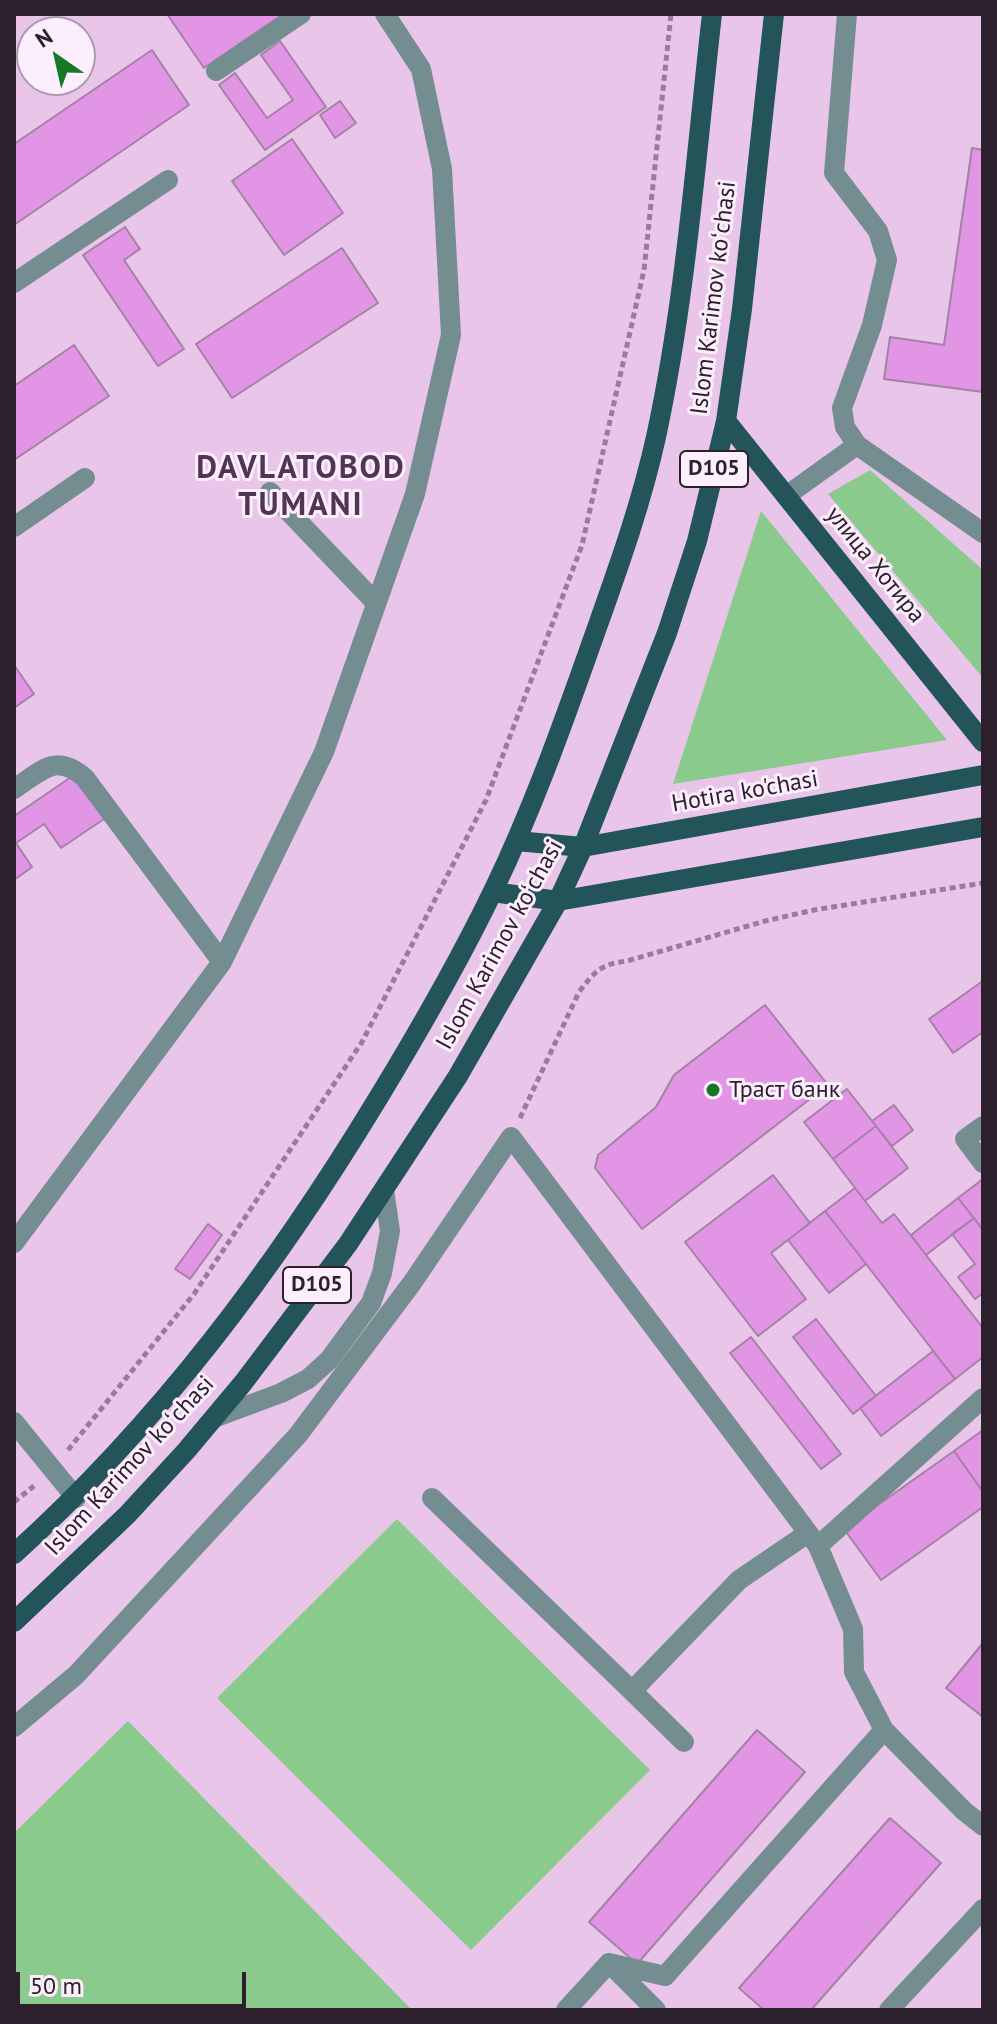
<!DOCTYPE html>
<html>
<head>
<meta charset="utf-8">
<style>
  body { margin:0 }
  #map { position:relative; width:997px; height:2024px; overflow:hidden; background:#e9c5e9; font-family:"PT Sans",sans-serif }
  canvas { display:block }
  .frame { position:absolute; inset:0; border:16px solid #2d202d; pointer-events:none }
  .north { position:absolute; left:16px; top:16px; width:80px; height:80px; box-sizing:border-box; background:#fdeefd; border:2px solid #aa9caa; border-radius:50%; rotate:326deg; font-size:22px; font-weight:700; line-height:32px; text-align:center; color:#2d202d }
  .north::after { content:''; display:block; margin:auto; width:28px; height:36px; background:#167727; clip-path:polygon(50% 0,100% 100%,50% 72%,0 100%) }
  .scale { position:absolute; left:16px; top:1972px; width:230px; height:36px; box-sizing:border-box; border:4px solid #2d202d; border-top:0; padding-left:10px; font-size:24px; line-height:28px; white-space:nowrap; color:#2d202d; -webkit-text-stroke:6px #fdeefd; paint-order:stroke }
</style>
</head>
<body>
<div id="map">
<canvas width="997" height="2024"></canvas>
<div class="frame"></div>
<div class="north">N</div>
<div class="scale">50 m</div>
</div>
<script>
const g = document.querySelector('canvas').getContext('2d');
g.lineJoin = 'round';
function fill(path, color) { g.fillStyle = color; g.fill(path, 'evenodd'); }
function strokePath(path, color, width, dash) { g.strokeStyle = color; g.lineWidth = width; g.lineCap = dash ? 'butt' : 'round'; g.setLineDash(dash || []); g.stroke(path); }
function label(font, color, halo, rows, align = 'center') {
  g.font = font + ' "PT Sans",sans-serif'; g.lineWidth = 6; g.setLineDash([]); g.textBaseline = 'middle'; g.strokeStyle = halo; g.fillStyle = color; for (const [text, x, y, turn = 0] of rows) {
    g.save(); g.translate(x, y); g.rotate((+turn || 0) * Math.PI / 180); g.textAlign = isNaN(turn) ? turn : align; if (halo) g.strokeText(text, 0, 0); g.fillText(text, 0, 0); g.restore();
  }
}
fill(new Path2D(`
  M870 470 983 570V678L828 494Z
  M761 511 947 740 673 784Z
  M397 1519 650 1770 471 1950 217 1698Z
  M128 1721 412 2010H14V1833Z`), '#8bca8d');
const building = new Path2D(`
  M167 14H283L204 68Z
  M280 41 326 107 265 150 219 85 235 73 267 118 293 100 261 55Z
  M152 50 189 105 14 225V144Z
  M340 101 356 123 335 138 320 115Z
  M292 139 343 213 284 255 232 181Z
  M972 148 983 150V392L884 379 890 337 944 345Z
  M125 227 140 249 124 260 184 349 158 366 83 255Z
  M342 248 378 303 232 398 196 344Z
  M74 345 109 396 14 460V386Z
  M14 665 34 694 14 708Z
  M77 773 107 817 61 848 44 824 16 843 32 867 14 880V816Z
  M983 981V1032L953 1053 929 1019Z
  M765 1005 828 1085 642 1229 595 1168 598 1155 656 1107 674 1075Z
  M847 1089 876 1126 833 1159 804 1122Z
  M894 1105 913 1130 892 1146 872 1121Z
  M876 1126 908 1168 865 1201 833 1159Z
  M773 1175 810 1223 771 1253 806 1299 758 1336 685 1242Z
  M983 1179V1230L958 1198Z
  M855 1188 882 1223 894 1214 983 1328V1357L955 1379 825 1211Z
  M958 1198 974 1218 926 1255 911 1235Z
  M825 1211 866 1264 829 1293 788 1240Z
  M974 1218 983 1230V1293L975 1299 958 1277 975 1264 952 1234Z
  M208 1224 222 1235 190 1279 175 1269Z
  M816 1319 876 1396 853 1414 793 1337Z
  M751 1337 841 1454 821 1469 730 1353Z
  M933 1351 955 1379 881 1436 860 1408Z
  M983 1430V1492L954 1451Z
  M954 1451 983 1492V1507L881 1580 844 1529Z
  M983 1643V1717L946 1688Z
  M757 1730 805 1772 637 1964 589 1922Z
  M890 1818 941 1863 811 2010H764L739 1988Z`);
fill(building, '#e294e5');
strokePath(building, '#a482a5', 2);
strokePath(new Path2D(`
  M520 1118 579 992C595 971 601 964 627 961L765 921 814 910 983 883
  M68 1450 194 1294 362 1042 486 800 582 545 644 270 671 14
  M14 1502 34 1486`), '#977d97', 5, [6, 4]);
strokePath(new Path2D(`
  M847 14 834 173 878 231 887 260 872 325 842 408 845 427 857 445 983 533
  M216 71 301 14
  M14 283 168 180
  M270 492 376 603
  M786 496 857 445
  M14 527 85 478
  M14 789C42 771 55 752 85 778L222 962
  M983 1126 965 1139 983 1163
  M14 1243 222 962 324 752 415 494 451 335 442 169 421 69 385 14
  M983 1398 818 1546 853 1629 854 1672 884 1730 964 1811 983 1826
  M214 1418 281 1393 308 1379 329 1360 371 1303 382 1273 390 1231 384 1190
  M14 1422 76 1498
  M432 1498 632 1691 739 1580 808 1533
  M632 1691 684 1742
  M14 1727 76 1675 298 1435 412 1283 511 1137 818 1546
  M609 1963 656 2010
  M566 2010 609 1963 665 1976 884 1730
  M889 2010 983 1909`), '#748d90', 20);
strokePath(new Path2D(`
  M726 421 983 742
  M516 841 583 847 983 775
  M493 892 558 901 983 827
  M14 1554C160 1422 275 1268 377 1100 419 1031 460 960 495 887 531 812 560 732 588 653 613 582 640 510 656 437 686 298 696 155 712 14
  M14 1622 127 1515 186 1451 243 1383 348 1244 458 1076 558 901 583 847 667 633 697 541 714 471 726 421 742 309 774 14`), '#22545a', 20);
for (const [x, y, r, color] of [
  [713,1090,8,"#167727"]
]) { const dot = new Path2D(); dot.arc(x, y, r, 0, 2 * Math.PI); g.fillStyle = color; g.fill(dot); strokePath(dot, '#fdeefd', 3); }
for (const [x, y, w] of [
  [714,469,68],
  [317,1285,68]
]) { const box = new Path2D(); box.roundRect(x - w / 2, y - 18, w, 36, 6); g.fillStyle = '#fdeefd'; g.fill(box); strokePath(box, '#2d202d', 2); }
label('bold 22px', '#2d202d', null, [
  ["D105",714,469],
  ["D105",317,1285]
]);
label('24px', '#2d202d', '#fdeefd', [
  ["Islom Karimov koʻchasi",714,298,-83],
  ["улица Хотира",875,565,51],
  ["Hotira ko'chasi",745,792,-10],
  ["Islom Karimov koʻchasi",500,945,-61],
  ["Islom Karimov koʻchasi",130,1466,-47]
]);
label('24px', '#2d202d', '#fdeefd', [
  ["Траст банк",729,1090]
], 'left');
g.letterSpacing = '2px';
label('bold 32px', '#523554', '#fdeefd', [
  ["DAVLATOBOD",301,469],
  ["TUMANI",301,506]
]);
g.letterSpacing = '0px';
</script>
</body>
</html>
